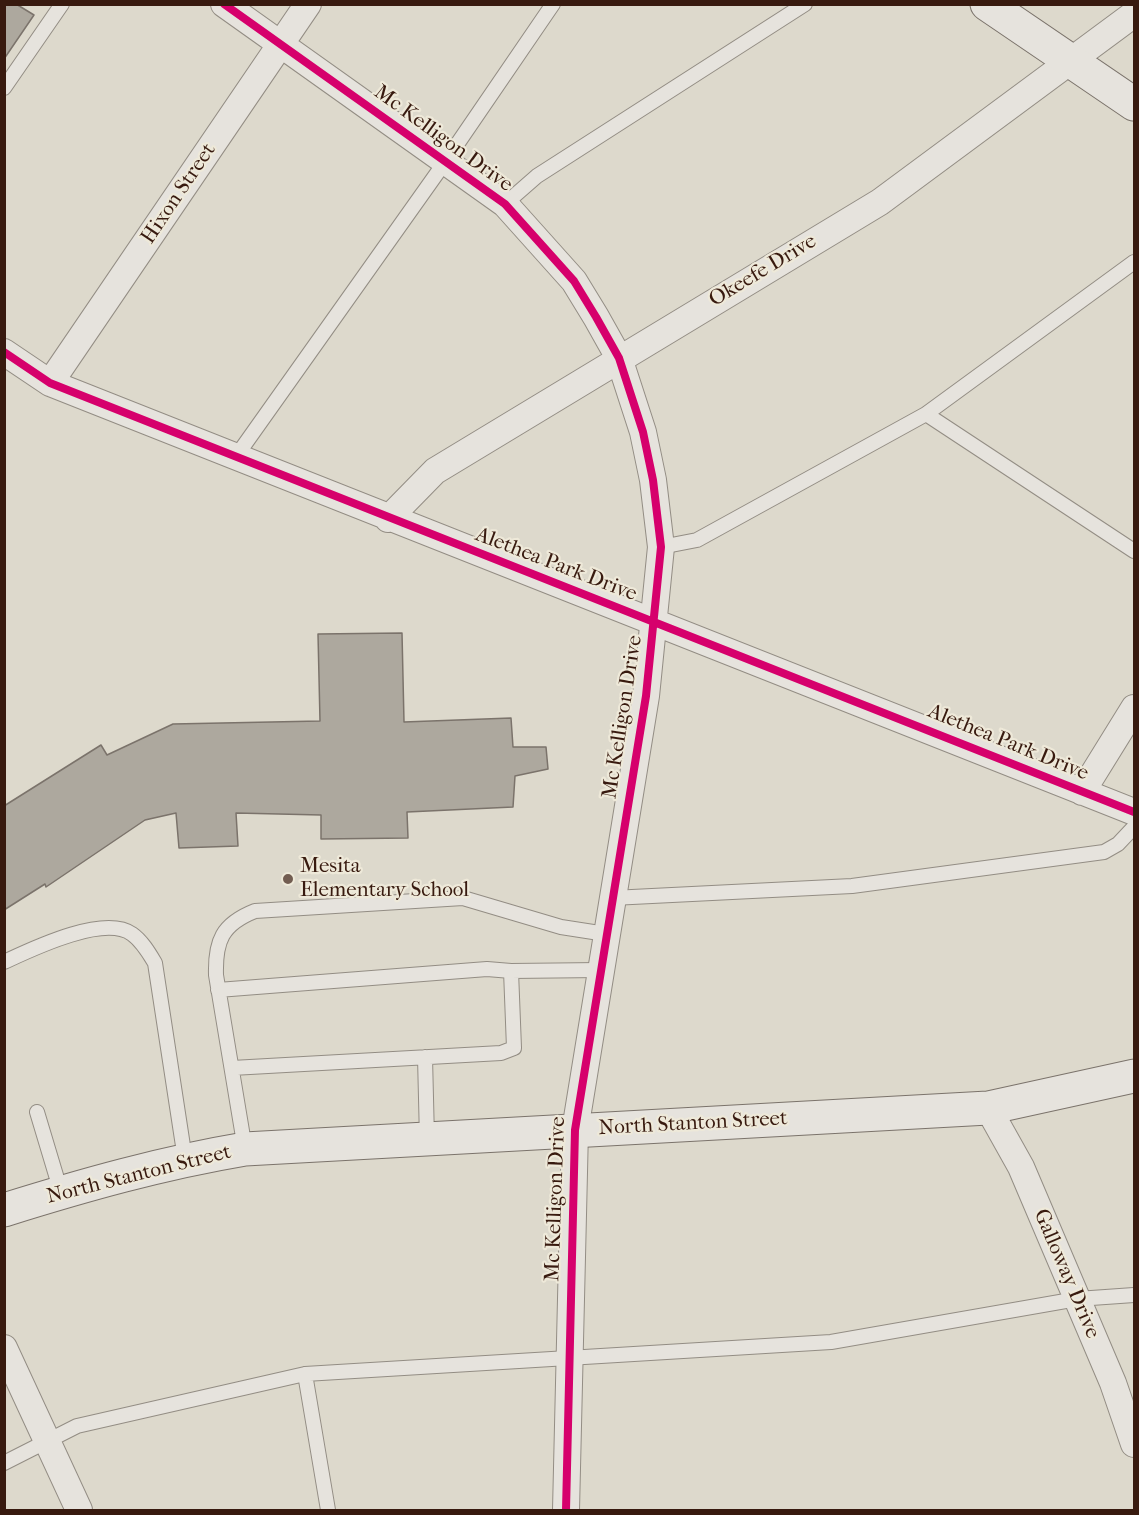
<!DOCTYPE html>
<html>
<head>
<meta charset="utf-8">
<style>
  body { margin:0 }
  #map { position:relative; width:1139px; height:1515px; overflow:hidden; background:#ddd9cc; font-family:"IM FELL French Canon",serif }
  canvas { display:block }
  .frame { position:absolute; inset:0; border:6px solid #381a0f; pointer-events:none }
</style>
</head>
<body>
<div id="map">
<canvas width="1139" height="1515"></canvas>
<div class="frame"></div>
</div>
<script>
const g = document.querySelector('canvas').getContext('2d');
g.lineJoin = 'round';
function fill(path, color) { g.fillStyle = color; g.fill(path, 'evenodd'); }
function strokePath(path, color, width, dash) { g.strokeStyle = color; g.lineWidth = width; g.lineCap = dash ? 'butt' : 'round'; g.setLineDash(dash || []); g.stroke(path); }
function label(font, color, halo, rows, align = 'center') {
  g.font = font + ' "IM FELL French Canon",serif'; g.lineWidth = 4.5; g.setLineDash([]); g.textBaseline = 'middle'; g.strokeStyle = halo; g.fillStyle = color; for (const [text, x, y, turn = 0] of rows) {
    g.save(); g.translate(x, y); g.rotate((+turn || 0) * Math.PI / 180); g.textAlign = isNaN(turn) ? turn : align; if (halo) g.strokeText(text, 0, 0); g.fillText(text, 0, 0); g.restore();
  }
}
const building = new Path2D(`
  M4 4H16L34 15 4 59Z
  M402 633 404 722 511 718 513 747H546L548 769 515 776 513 807 407 812 408 838 321 839V815L236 813 238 846 179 848 176 813 145 820 46 887 45 884 4 910V806L101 745 107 755 173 724 320 721 318 634Z`);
fill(building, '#ada89e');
strokePath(building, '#7b736b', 1.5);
const lane = new Path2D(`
  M4 88 62 4
  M505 204 537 176 805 4
  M926 414 1134 551
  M235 458 445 162 553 4
  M661 547 697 540 926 414 1134 262
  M612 898 852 886 1104 852 1118 844 1134 827
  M4 962C32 949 104 914 132 934 142 941 149 953 155 963L185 1159
  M511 971 600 970
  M218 990 487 969 511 971 514 1048 501 1053 232 1068
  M425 1057 427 1139
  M37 1112 61 1192
  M245 1149 216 975C215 941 222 924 255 911L463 898 561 927 606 934
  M305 1374 328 1510
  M4 1463 77 1426 305 1374 831 1342 1077 1299 1134 1295`);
const street = new Path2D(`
  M224 4 505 204 574 281 596 317 619 358 643 432 653 480 661 547 646 696 575 1130 566 1510
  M4 352 50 383C411 529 773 670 1134 812
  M50 383 308 4
  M388 519 435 471 880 202 1134 14
  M1082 792 1134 708
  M988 1108 1021 1167 1113 1383 1134 1444
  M4 1348 79 1510`);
const secondary = new Path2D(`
  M987 4 1134 104
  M4 1210C84 1185 162 1163 245 1149L988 1108 1134 1076`);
strokePath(lane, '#938d84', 16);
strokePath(street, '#938d84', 28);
strokePath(secondary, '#7b736b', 35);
strokePath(lane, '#e6e3dd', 14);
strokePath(street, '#e6e3dd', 26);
strokePath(secondary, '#e6e3dd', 33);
strokePath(new Path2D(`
  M224 4 505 204 574 281 596 317 619 358 643 432 653 480 661 547 646 696 575 1130 566 1510
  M4 352 50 383C411 529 773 670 1134 812`), '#d6006c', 8);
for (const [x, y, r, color] of [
  [288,879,6,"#725d51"]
]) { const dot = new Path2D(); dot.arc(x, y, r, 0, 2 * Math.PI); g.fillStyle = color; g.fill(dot); strokePath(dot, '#eee9d9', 2); }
label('21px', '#381a0f', '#eee9d9', [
  ["Mc Kelligon Drive",443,139,36],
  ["Hixon Street",179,194,-56],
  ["Okeefe Drive",763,271,-31],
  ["Alethea Park Drive",556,565,21],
  ["Mc Kelligon Drive",623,717,-81],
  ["Alethea Park Drive",1008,743,22],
  ["North Stanton Street",693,1124,-3],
  ["North Stanton Street",139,1175,-14],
  ["Mc Kelligon Drive",556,1199,-88],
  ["Galloway Drive",1066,1274,67]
]);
label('21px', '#381a0f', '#eee9d9', [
  ["Mesita",300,867],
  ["Elementary School",300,891]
], 'left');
</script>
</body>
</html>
